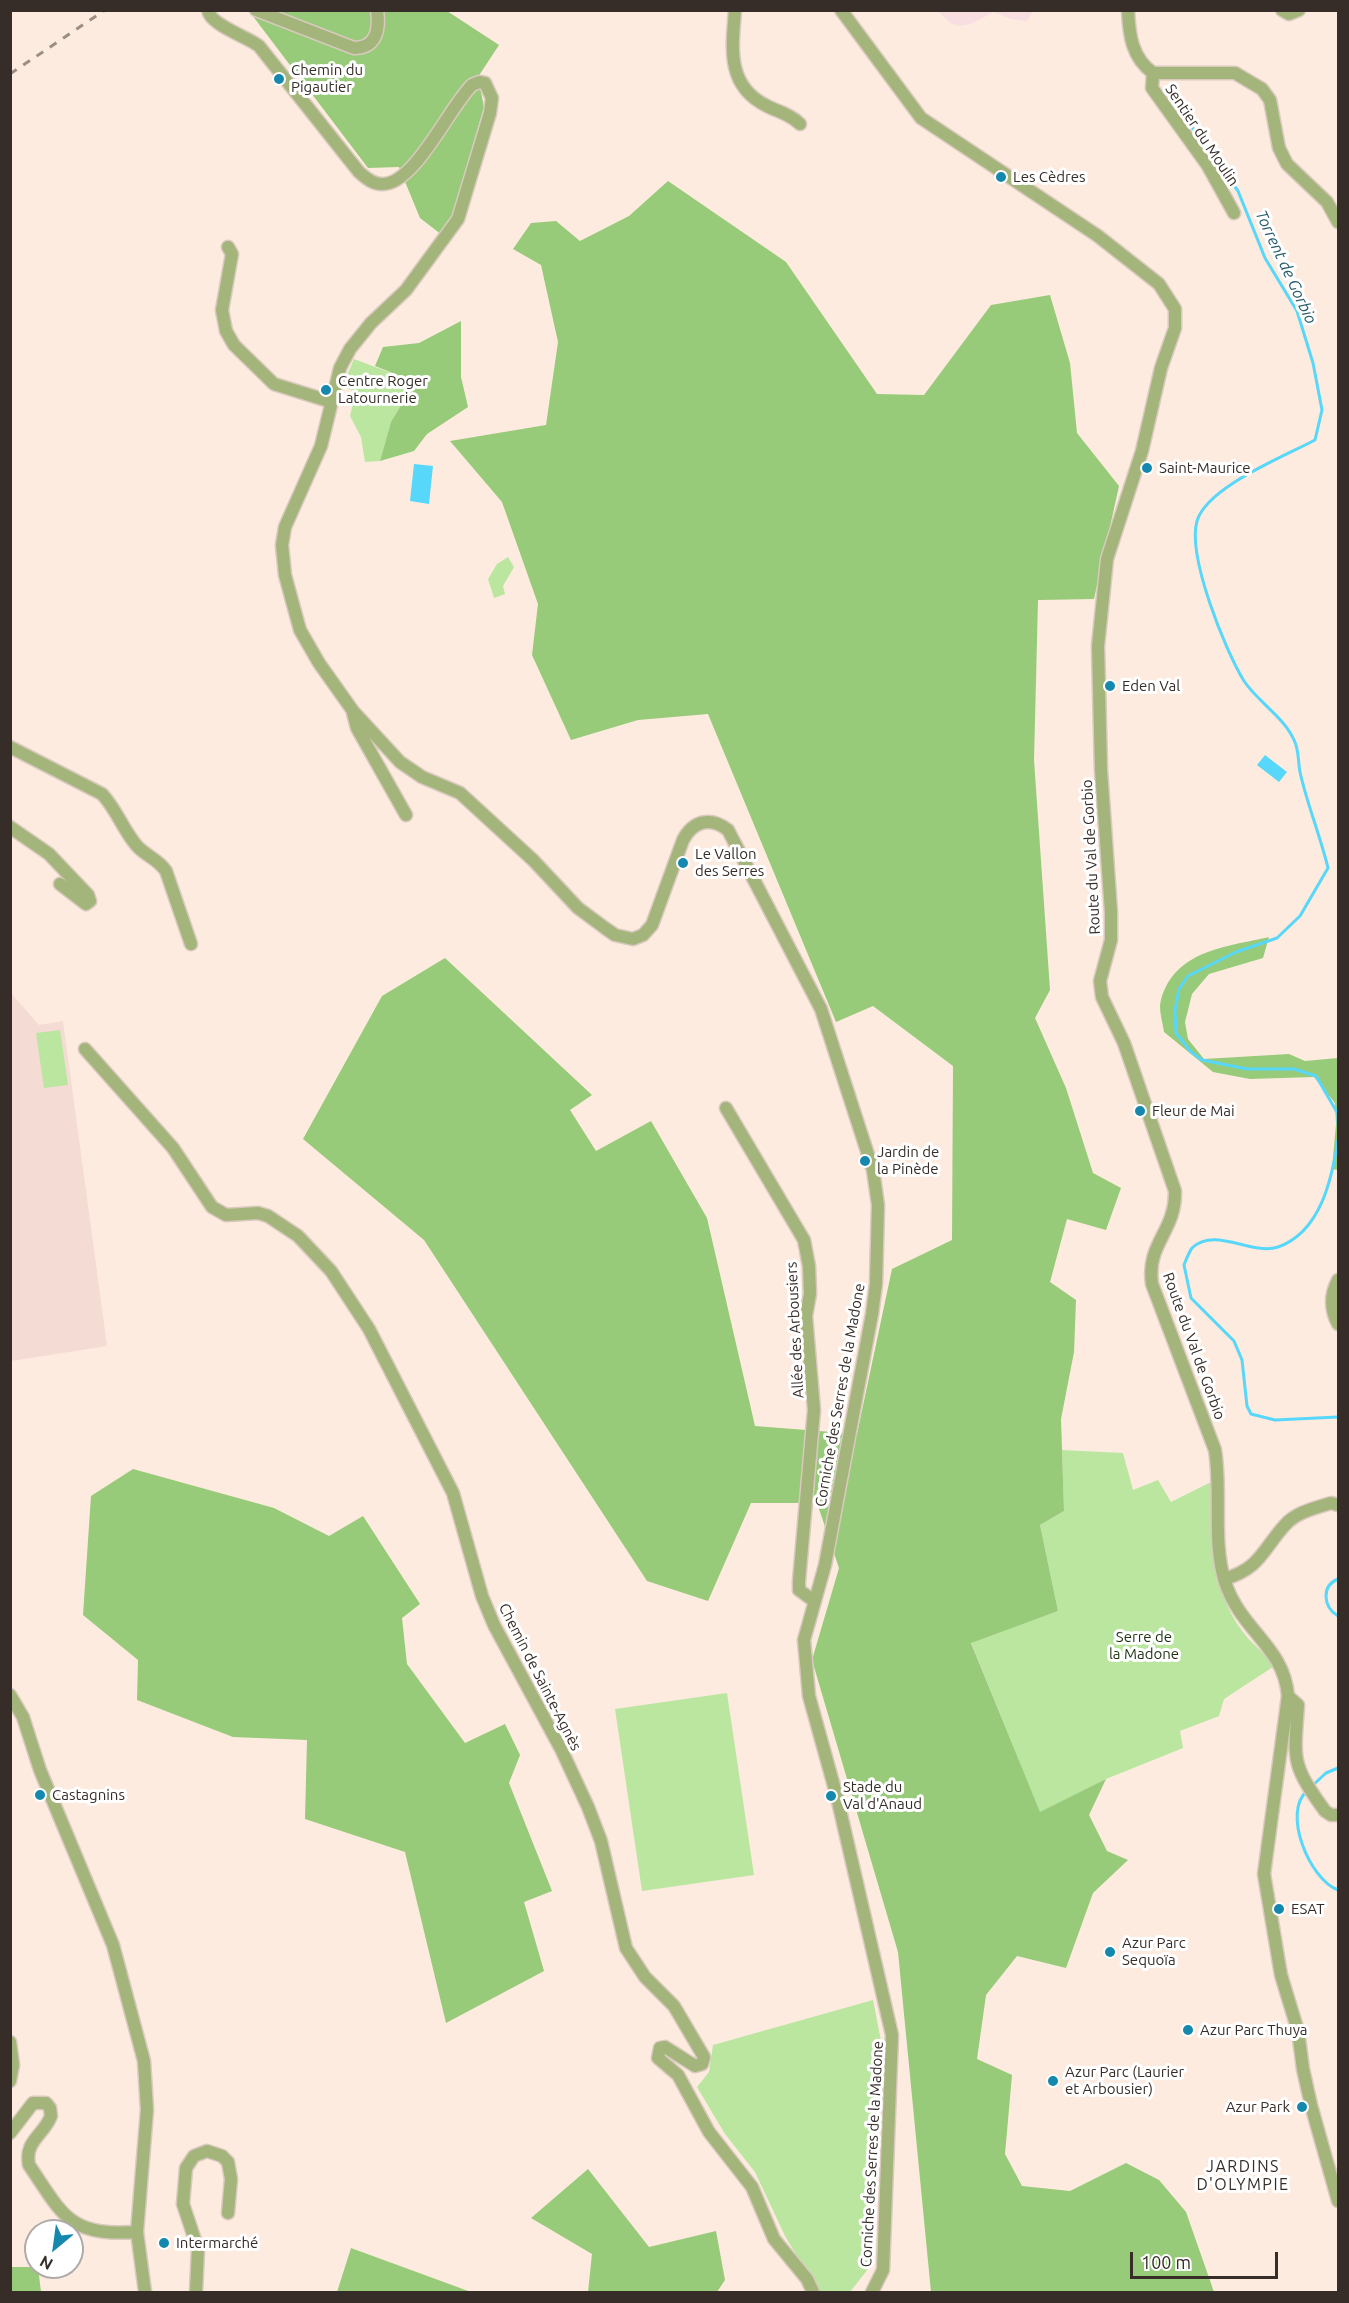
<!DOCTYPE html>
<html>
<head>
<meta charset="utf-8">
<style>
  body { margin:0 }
  #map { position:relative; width:1349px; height:2303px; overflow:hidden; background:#fdebdf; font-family:Ubuntu,sans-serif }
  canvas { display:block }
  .frame { position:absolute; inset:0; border:12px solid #362d28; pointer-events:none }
  .north { position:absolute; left:24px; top:2219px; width:60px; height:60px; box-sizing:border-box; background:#fff; border:2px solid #afaba9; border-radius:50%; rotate:209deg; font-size:16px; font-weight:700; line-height:24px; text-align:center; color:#362d28 }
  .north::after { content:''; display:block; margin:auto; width:21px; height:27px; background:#1588ad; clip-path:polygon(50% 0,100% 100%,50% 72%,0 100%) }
  .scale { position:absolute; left:1130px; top:2252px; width:148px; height:27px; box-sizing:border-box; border:3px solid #362d28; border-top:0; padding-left:8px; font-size:18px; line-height:21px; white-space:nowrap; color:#362d28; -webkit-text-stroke:4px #fff; paint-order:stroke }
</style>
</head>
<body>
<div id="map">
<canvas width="1349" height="2303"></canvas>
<div class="frame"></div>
<div class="north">N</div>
<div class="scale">100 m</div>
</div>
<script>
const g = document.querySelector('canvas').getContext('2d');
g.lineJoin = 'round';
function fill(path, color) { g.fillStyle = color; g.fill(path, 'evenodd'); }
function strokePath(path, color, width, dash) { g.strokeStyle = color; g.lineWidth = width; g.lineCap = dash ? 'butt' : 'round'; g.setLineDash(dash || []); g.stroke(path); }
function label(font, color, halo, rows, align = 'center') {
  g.font = font + ' Ubuntu,sans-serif'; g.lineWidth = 6; g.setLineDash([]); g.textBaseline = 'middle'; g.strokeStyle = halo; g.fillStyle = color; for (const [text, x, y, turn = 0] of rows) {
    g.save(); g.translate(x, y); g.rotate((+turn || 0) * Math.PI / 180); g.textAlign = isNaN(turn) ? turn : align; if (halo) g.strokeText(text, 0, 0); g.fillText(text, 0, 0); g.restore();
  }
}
fill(new Path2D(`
  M11 993 39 1025 63 1021 107 1346 11 1361Z`), '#f4dbd3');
fill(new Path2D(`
  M938 11H1033L1027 21 1011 19 994 12 971 24 959 26 950 23Z`), '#f8dde1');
fill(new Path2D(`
  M354 359 415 382 391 422 380 461 365 462 361 437 350 416 356 391 342 387Z
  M508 557 514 567 503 586 505 594 494 598 488 579 497 564Z
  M60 1030 68 1085 44 1088 36 1033Z
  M1062 1450 1123 1453 1133 1490 1158 1480 1171 1502 1215 1480C1214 1533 1209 1588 1243 1632 1252 1644 1265 1654 1276 1665L1224 1699 1219 1716 1180 1731 1183 1748 1106 1779 1040 1813 971 1642 1058 1611 1040 1525 1064 1511Z
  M727 1693 754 1875 642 1891 615 1709Z
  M873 2000 881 2041 868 2269 850 2292H818L785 2236 755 2172 725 2134 697 2087 709 2072 713 2045Z`), '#bae6a0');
fill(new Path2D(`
  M249 11H447L499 45 478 77 484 107 450 223 442 235 420 218 399 167 368 168Z
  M668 181 786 262 877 394 924 395 991 305 1050 295 1070 363 1077 433 1119 486 1094 599 1038 600 1034 760 1050 990 1035 1018 1066 1088 1093 1173 1121 1188 1106 1230 1067 1219 1050 1282 1076 1300 1074 1352 1061 1419 1064 1511 1040 1525 1058 1611 971 1643 1040 1812 1106 1779 1089 1815 1107 1851 1128 1860 1093 1893 1066 1968 1017 1956 986 1995 977 2059 1012 2075 1005 2154 1022 2186 1070 2191 1126 2163 1159 2180 1186 2212 1214 2292H931L898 1952 812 1660 839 1568 817 1503H751L708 1601 647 1581 424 1240 303 1139 382 996 445 958 592 1095 570 1110 596 1151 651 1121 707 1218 755 1426 857 1434 892 1269 952 1240 953 1066 873 1006 836 1022 708 714 638 720 571 740 532 655 538 604 502 502 450 441 546 425 558 342 541 265 513 249 531 223 556 221 580 241 629 216Z
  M461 321V377L468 407 427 434 414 451 380 461 391 422 415 382 375 366 383 347 419 343Z
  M1269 937 1263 958 1209 974 1192 994 1185 1022 1188 1039 1204 1059 1289 1054 1305 1061 1338 1058V1170L1332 1169 1336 1124 1335 1103 1314 1077 1250 1079 1213 1072 1164 1032C1163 1023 1158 1009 1161 1000 1175 950 1226 947 1269 937Z
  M133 1469 274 1508 329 1536 363 1516 420 1604 402 1618 407 1664 465 1743 505 1724 520 1755 509 1783 552 1891 524 1902 544 1971 446 2023 405 1852 305 1819 307 1740 233 1737 137 1700 138 1660 83 1615 91 1496Z
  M588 2169 649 2247 716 2231 725 2280 717 2292H588L592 2254 531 2218Z
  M351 2248 471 2292H337Z
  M11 2267H38L41 2292H11Z`), '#97ca79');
fill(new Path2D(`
  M414 464 433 466 429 504 410 501Z
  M1265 755 1287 772 1279 782 1257 765Z`), '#57d7fa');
strokePath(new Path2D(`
  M1184 116 1238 191 1265 258 1297 311 1313 363 1322 410 1315 440C1285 456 1207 487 1197 521 1187 556 1225 650 1244 681 1258 702 1284 717 1294 740 1299 749 1298 762 1300 772 1307 804 1320 835 1328 868L1300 916 1277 938 1236 952 1188 976 1179 989 1175 1011 1176 1033 1191 1052 1202 1060 1247 1069H1294L1316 1076 1338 1114V1124
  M1338 1140C1332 1178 1321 1232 1278 1247 1252 1256 1215 1226 1192 1248 1189 1252 1186 1260 1184 1265L1191 1298 1234 1341 1242 1360 1247 1406 1251 1414 1275 1420 1338 1417
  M1338 1579C1321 1586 1323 1607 1338 1616
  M1311 1787 1326 1773 1338 1768
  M1307 1791C1282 1812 1309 1879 1338 1890`), '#57d7fa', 3);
const minor = new Path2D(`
  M208 10C210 25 246 36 259 46L359 172C365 177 373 185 383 184 415 184 450 106 472 85L479 82 485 83 492 98 490 113 458 219 406 290 371 323 350 349 340 368 321 446 285 527 282 545 285 575 300 630 319 663 353 711 400 762 422 777 460 793 533 860 578 908 605 928 615 935 633 939 643 935 652 925 683 840C693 821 710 816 728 830L821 1009 873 1170 878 1205 876 1284 872 1314 825 1565 804 1640 809 1696 837 1797 892 2035 883 2270 872 2292
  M256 10 354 48C376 48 380 30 377 10
  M735 10C732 48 726 86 767 106 779 112 790 114 800 124
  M841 10 921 118 1098 236 1159 284 1175 309V328L1161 368 1142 451 1107 559 1098 646 1101 770 1111 912V940L1100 981 1102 997 1124 1043 1175 1191C1176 1232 1146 1243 1152 1284L1215 1450C1222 1493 1212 1541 1225 1582 1241 1631 1284 1646 1288 1696L1264 1874 1281 1975 1298 2031 1303 2069 1311 2105 1338 2201
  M1128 10C1129 35 1132 58 1153 73H1235L1262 89 1270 100 1279 148 1287 164 1327 202 1338 222
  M1282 10 1289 14 1299 10
  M1153 73 1152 88 1208 166 1234 213
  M228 247 232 254 222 310 226 331 234 345 274 384 332 402
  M353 713 357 728 406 815
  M10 747 102 794C117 810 123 830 137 846 146 856 158 859 166 871L191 944
  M10 827 49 854 88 895 90 901 86 904 60 884
  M85 1049 173 1148 212 1207 226 1215 258 1213 268 1216 298 1236 331 1271 369 1329 453 1493 482 1596 494 1625 562 1751 588 1807 601 1841 626 1948 645 1977 674 2006 704 2057 702 2064 695 2066 665 2047 660 2048 658 2058 678 2075 709 2132 752 2187 774 2239 807 2279 813 2292
  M726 1108 804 1240 809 1266 810 1294 806 1316 814 1410 799 1581V1590L814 1601
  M1338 1280C1330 1295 1330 1309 1338 1324
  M1224 1579C1260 1569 1263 1549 1285 1525 1296 1512 1316 1508 1331 1503L1338 1505
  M10 1695 23 1717 40 1770 113 1945 144 2061 147 2110 137 2232 145 2292
  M1288 1696 1298 1705C1294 1761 1291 1764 1325 1811L1331 1815H1338
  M10 2042 13 2065 10 2081
  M10 2133 33 2103H46L50 2108 51 2116C44 2135 24 2141 29 2165 64 2217 69 2236 137 2232
  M196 2292 198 2249 183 2204 186 2168 194 2156 207 2151 222 2156 228 2162 231 2179 228 2213`);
strokePath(minor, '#d9c9be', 15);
strokePath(minor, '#a3b57a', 12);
strokePath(new Path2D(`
  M10 74 105 10`), '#9a8d84', 3, [8, 8]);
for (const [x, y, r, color] of [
  [279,79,6,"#1588ad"],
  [1001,177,6,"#1588ad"],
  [326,390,6,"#1588ad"],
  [1147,468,6,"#1588ad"],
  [1110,686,6,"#1588ad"],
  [683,863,6,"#1588ad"],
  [1140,1111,6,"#1588ad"],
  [865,1161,6,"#1588ad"],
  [40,1795,6,"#1588ad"],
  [831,1796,6,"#1588ad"],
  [1279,1909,6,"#1588ad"],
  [1110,1952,6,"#1588ad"],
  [1188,2030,6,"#1588ad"],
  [1053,2081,6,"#1588ad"],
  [1302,2107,6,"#1588ad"],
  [164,2243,6,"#1588ad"]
]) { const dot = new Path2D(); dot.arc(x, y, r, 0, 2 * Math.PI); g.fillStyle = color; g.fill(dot); strokePath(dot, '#fff', 2); }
label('15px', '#362d28', '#fff', [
  ["Chemin du",291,70],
  ["Pigautier",291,87],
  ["Les Cèdres",1013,177],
  ["Centre Roger",338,381],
  ["Latournerie",338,398],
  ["Saint-Maurice",1159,468],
  ["Eden Val",1122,686],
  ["Le Vallon",695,854],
  ["des Serres",695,871],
  ["Fleur de Mai",1152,1111],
  ["Jardin de",877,1152],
  ["la Pinède",877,1169],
  ["Stade du",843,1787],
  ["Val d'Anaud",843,1804],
  ["Castagnins",52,1795],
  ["ESAT",1291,1909],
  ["Azur Parc",1122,1943],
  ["Sequoïa",1122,1960],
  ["Azur Parc Thuya",1200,2030],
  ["Azur Parc (Laurier",1065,2072],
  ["et Arbousier)",1065,2089],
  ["Azur Park",1290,2107,"right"],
  ["Intermarché",176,2243]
], 'left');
label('15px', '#362d28', '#fff', [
  ["Sentier du Moulin",1202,135,56],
  ["Route du Val de Gorbio",1091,857,-93],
  ["Allée des Arbousiers",795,1330,-93],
  ["Route du Val de Gorbio",1194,1346,70],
  ["Corniche des Serres de la Madone",840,1395,-80],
  ["Chemin de Sainte-Agnès",540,1677,63],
  ["Corniche des Serres de la Madone",872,2154,-87]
]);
label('15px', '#1e3211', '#fff', [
  ["Serre de",1144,1637],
  ["la Madone",1144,1654]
]);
label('italic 16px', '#265b6a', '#fff', [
  ["Torrent de Gorbio",1286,267,65]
]);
g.letterSpacing = '1.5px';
label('16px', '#362d28', '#fff', [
  ["JARDINS",1243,2167],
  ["D'OLYMPIE",1243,2185]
]);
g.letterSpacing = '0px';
</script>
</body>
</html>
